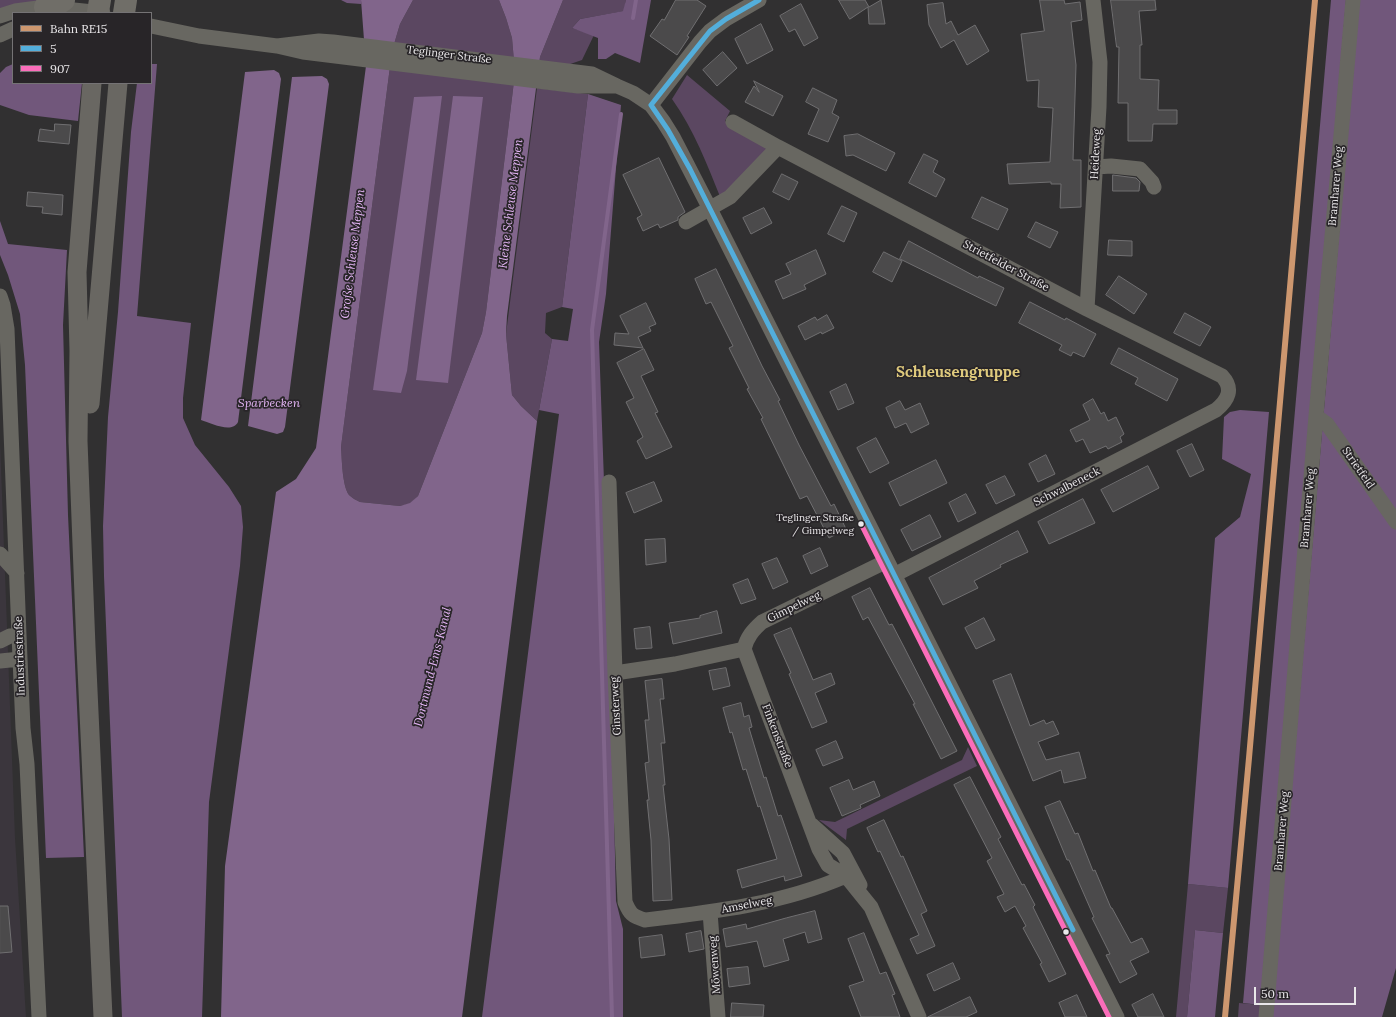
<!DOCTYPE html>
<html>
<head>
<meta charset="utf-8">
<style>
  body { margin:0 }
  #map { position:relative; width:1396px; height:1017px; overflow:hidden; background:#313031; font-family:Lora,serif }
  canvas { display:block }
  .legend { position:absolute; left:12px; top:12px; width:140px; height:72px; box-sizing:border-box; background:#282528; border:1px solid #757375; margin:0; padding:5px 7px; list-style:none; font-size:12px; color:#e9e7e9 }
  .legend li { display:flex; align-items:center; gap:8px; height:20px }
  .legend b { width:20px; border:1px solid #757375 }
  .scale { position:absolute; left:1254px; top:987px; width:102px; height:18px; box-sizing:border-box; border:2px solid #e9e7e9; border-top:0; padding-left:5px; font-size:12px; line-height:14px; white-space:nowrap; color:#e9e7e9; -webkit-text-stroke:3px #282528; paint-order:stroke }
</style>
</head>
<body>
<div id="map">
<canvas width="1396" height="1017"></canvas>
<ul class="legend">
<li><b style="height:5px;background:#cd976f"></b>Bahn RE15</li>
<li><b style="height:5px;background:#53aedb"></b>5</li>
<li><b style="height:5px;background:#fb6dba"></b>907</li>
</ul>
<div class="scale">50 m</div>
</div>
<script>
const g = document.querySelector('canvas').getContext('2d');
g.lineJoin = 'round';
function fill(path, color) { g.fillStyle = color; g.fill(path, 'evenodd'); }
function strokePath(path, color, width, dash) { g.strokeStyle = color; g.lineWidth = width; g.lineCap = dash ? 'butt' : 'round'; g.setLineDash(dash || []); g.stroke(path); }
function label(font, color, halo, rows, align = 'center') {
  g.font = font + ' Lora,serif'; g.lineWidth = 3.5; g.setLineDash([]); g.textBaseline = 'middle'; g.strokeStyle = halo; g.fillStyle = color; for (const [text, x, y, turn = 0] of rows) {
    g.save(); g.translate(x, y); g.rotate((+turn || 0) * Math.PI / 180); g.textAlign = isNaN(turn) ? turn : align; if (halo) g.strokeText(text, 0, 0); g.fillText(text, 0, 0); g.restore();
  }
}
fill(new Path2D(`
  M0 442 15 838 26 1017H0Z`), '#3b363d');
fill(new Path2D(`
  M0 0H51L0 11Z
  M413 0H499L506 18 512 38 515 73 486 312 482 333 418 496 410 504 400 506 360 502C356 500 352 498 349 495 342 485 342 459 341 447L392 51 400 24Z
  M563 0H626L624 11 580 19 572 28 594 35 582 60 538 75 540 57Z
  M687 75 730 111 725 121 767 144V150L721 199C707 164 694 130 672 99Z
  M537 88 588 94 562 307 546 313 545 333 552 339 537 421 521 406 512 395 506 334Z
  M968 747 977 766 847 829 846 840 819 820 835 822 962 760Z
  M1188 884 1228 888 1223 933 1195 930 1187 1017H1176Z
  M1239 1003 1261 1005V1017H1238Z`), '#5b4761');
fill(new Path2D(`
  M341 0H361V4L347 3Z
  M626 0H651L640 63 615 53 606 59H598V38L572 28 580 19 623 11Z
  M1331 0H1346L1261 1005 1243 1003Z
  M1359 0H1396V968L1382 1017H1272Z
  M13 64V83H82L78 121 29 115 0 105V73L6 67Z
  M151 64H157L137 316 191 323 183 398V418L195 445 229 487 241 506 243 527 240 566 209 802 202 1017H122L104 576 103 526 108 417 118 312 131 132 137 83H151Z
  M588 94 621 105 606 294 599 342 611 677 616 901 623 929V1017H482C508 816 532 615 559 414L539 410 552 339 568 341 573 309 562 307Z
  M0 221 8 244 67 250 63 325 68 515 84 857 46 858 25 365 20 314 8 275 0 255Z
  M1240 410 1269 412 1228 888 1188 884 1215 538 1240 517 1251 474 1222 459 1224 417 1230 412Z
  M1195 930 1223 933 1215 1017H1187Z`), '#71577b');
fill(new Path2D(`
  M361 0H413L400 24 392 51 341 447C342 459 342 485 349 495 352 498 356 500 360 502L400 506 410 503 418 496 482 333 486 312 515 73 512 38 506 18 499 0H563L540 57 507 316 506 334 512 395 521 406 537 421 462 1017H221L225 866 276 492 296 479 316 448 366 66Z
  M274 70 279 73 281 79 238 422C232 434 211 423 201 420L245 72Z
  M322 76 327 79 329 84 285 427 283 432 277 434 248 426 292 77Z
  M442 96 407 371 401 393 373 390 414 97Z
  M453 96 483 97 448 383 416 380Z`), '#81658b');
strokePath(new Path2D(`
  M633 18 636 0
  M612 1017 592 330 621 114`), '#81658b', 4);
const building = new Path2D(`
  M676 0H697L706 6 687 36 689 37 677 55 650 36 662 19 664 20Z
  M839 0H865L869 7 881 0 885 24H869L868 7 850 19Z
  M1040 0H1064L1065 4 1080 2 1082 20 1071 22 1076 65 1073 160H1081V207L1060 208 1061 184H1051V182L1009 184 1007 164 1050 162 1053 108 1038 107 1039 80 1027 81 1021 34 1044 31Z
  M1111 0H1155L1156 10 1139 11 1142 45H1140V79L1159 80 1158 110H1177V124H1153L1152 141H1128V103H1118L1119 47H1117Z
  M943 3 946 24 951 21 958 35 975 25 989 51 967 65 954 40 941 48 929 25 927 5Z
  M801 4 818 38 804 46 795 29 789 32 780 16Z
  M761 24 773 50 747 64 735 39Z
  M723 52 737 68 717 86 703 70Z
  M754 81 783 96 773 116 745 102 754 86 759 92Z
  M813 88 837 100 832 113 839 117 828 142 808 134 819 109 806 102Z
  M55 124 71 125 69 144 38 141 40 129 54 131Z
  M858 134 895 153 886 171 853 155 846 156 844 136Z
  M924 154 938 161 933 172 945 179 936 197 909 183Z
  M659 158 685 212 678 217V220L660 228 658 224 643 231 637 218 642 215 623 175Z
  M782 174 798 182 789 200 773 192Z
  M1113 175 1136 178 1140 182 1139 191H1113Z
  M28 192 63 195 62 215 42 213 43 207 27 206Z
  M982 197 1008 209 998 230 972 218Z
  M842 206 857 213 844 242 828 234Z
  M764 208 772 223 751 234 743 218Z
  M1036 222 1058 232 1050 248 1028 237Z
  M1109 240 1132 241V256L1108 255Z
  M909 241 978 278 979 276 1004 288 996 306 900 259Z
  M816 250 826 274 804 285 806 289 783 299 775 281 791 274 786 264Z
  M884 252 902 261 892 282 873 272Z
  M716 269 762 366 780 400 778 401 799 445 831 506 834 504 846 529 829 538 807 496 800 499 761 419 763 418 747 389 749 388 729 348 733 346 711 302 706 304 695 279Z
  M1119 276 1147 294 1134 314 1106 295Z
  M1030 302 1065 320 1066 318 1096 334 1084 357 1073 352 1071 356 1059 350 1062 345 1019 323Z
  M646 303 656 324 649 327 651 331 638 337 643 348 614 345 615 333 629 334 620 316Z
  M1185 313 1211 327 1200 346 1174 333Z
  M827 315 834 328 822 334 821 332 805 340 798 326 815 317 817 320Z
  M1119 348 1178 379 1167 401 1135 384 1138 378 1111 364Z
  M644 349 654 370 641 376 658 412 655 413 672 447 646 459 637 441 643 437 626 402 634 398 617 363Z
  M846 384 854 403 838 410 830 392Z
  M1093 399 1101 414 1104 412 1108 421 1116 417 1124 434 1120 437 1122 442 1108 449 1106 446 1090 453 1083 439 1076 442 1070 430 1090 420 1083 405Z
  M900 401 905 410 920 403 929 424 911 433 906 423 895 428 886 408Z
  M876 438 889 463 870 473 857 448Z
  M1192 444 1204 470 1190 477 1177 451Z
  M1046 455 1055 474 1038 482 1029 464Z
  M936 460 947 483 900 506 889 483Z
  M1148 466 1159 488 1113 512 1101 490Z
  M1005 476 1015 495 996 504 986 485Z
  M654 482 662 501 634 513 626 493Z
  M966 494 976 513 958 522 949 503Z
  M1083 499 1095 523 1049 544 1038 522Z
  M930 515 941 537 912 551 901 530Z
  M1018 531 1028 552 1000 565 1001 567 974 581 978 588 943 605 929 578Z
  M665 539 666 562 646 565 645 540Z
  M820 548 828 566 811 574 803 556Z
  M777 558 788 582 773 589 762 564Z
  M748 579 756 599 741 604 733 585Z
  M870 588 889 625 892 624 904 647 957 751 941 759 913 704H915L868 617 863 620 852 597Z
  M717 611 722 633 673 644 669 623 700 618V616Z
  M984 618 995 640 976 649 965 628Z
  M650 627 652 648 636 649 634 629Z
  M791 628 813 680 831 673 835 684 815 693 827 722 812 728 789 674 791 673 774 635Z
  M726 668 730 686 713 690 709 671Z
  M1011 674 1030 726 1044 720 1046 724 1053 721 1059 734 1038 742 1046 760 1079 752 1086 778 1064 783 1061 770 1033 781 993 681Z
  M662 679 664 699H660L665 743H661L665 785H663L669 839 672 900 653 901 651 840 647 800H649L645 763 649 762 645 720H649L645 681Z
  M741 703 744 717 749 715 752 727 749 728 764 778 766 777 778 816 781 815 802 876 785 881 784 876 742 888 737 870 777 859 760 806 758 807 746 769 743 770 732 732 730 733 723 708Z
  M836 741 843 758 823 766 816 750Z
  M970 777 1001 837 998 839 1022 885 1024 884 1035 905 1033 907 1066 974 1049 982 1040 964 1042 963 1023 928 1026 926 1015 906 1005 912 997 897 1004 894 987 861 992 858 954 785Z
  M849 780 853 790 874 781 880 796 860 805 861 808 842 816 830 788Z
  M1060 801 1075 834 1078 833 1093 871 1095 870 1111 908H1112L1131 943 1142 938 1149 952 1130 961 1137 974 1120 983 1106 955 1110 954 1092 918 1094 917 1069 860H1067L1045 807Z
  M884 820 901 857 903 856 927 911 921 914 935 946 917 954 910 939 919 935 880 851 878 852 867 828Z
  M0 906H8L12 952 0 953Z
  M815 911 822 939 808 943 805 932 783 939 789 960 764 967 757 941 726 947 723 929 746 924 747 929 786 918Z
  M701 931 704 949 689 952 686 934Z
  M864 933 880 974 886 972 895 994 892 995 900 1017H861L849 986 864 981 848 939Z
  M662 935 665 955 641 958 639 938Z
  M953 963 960 979 934 991 927 975Z
  M748 967 750 984 729 987 727 969Z
  M1153 994 1164 1017H1138L1132 1005Z
  M1077 995 1087 1017H1065L1059 1003Z
  M970 997 977 1012 966 1017H928Z
  M732 1003 764 1005 763 1017H731Z`);
fill(building, '#4b4a4b');
strokePath(building, '#706f71', 1);
strokePath(new Path2D(`
  M0 16 15 11 45 7 103 13
  M151 26 199 36 277 46 303 52 578 86H614
  M0 35 13 29
  M277 46 319 41 333 42 592 74 617 86 633 93 651 105 663 121 673 137 710 209 1117 1017
  M651 105 700 42 710 31 726 19 759 0
  M733 122 778 147 1087 309 1222 376C1234 389 1228 400 1216 410L894 575
  M1096 167 1111 166 1140 169 1152 182 1154 187
  M686 222 730 197 778 147
  M0 296 3 305 7 329 19 635 23 728 27 764 39 1017
  M1087 309 1099 107 1100 62 1093 0
  M1316 416 1327 424 1396 522
  M609 482 615 673 625 902C630 914 632 916 645 920 713 912 782 904 846 876
  M0 554 17 573
  M0 641 10 636 19 635
  M744 649 819 849 828 865 846 876 871 907 919 1017
  M744 649C747 637 753 630 762 622L887 561
  M0 661 20 659
  M615 673 675 664 744 649
  M812 825 843 853 860 885
  M710 912 718 1017
  M1266 1017 1316 416 1353 0`), '#686761', 15);
strokePath(new Path2D(`
  M92 83 77 272 79 351 78 441 86 647 103 1017
  M90 404 118 83`), '#696762', 19);
strokePath(new Path2D(`
  M45 7 58 4 64 0
  M98 12 100 0
  M124 13 126 0`), '#706e68', 22);
strokePath(new Path2D(`
  M651 105 668 130 690 169 1073 930
  M651 105 710 31 726 19 759 0`), '#53aedb', 5);
strokePath(new Path2D(`
  M861 524 1109 1017`), '#fb6dba', 5);
strokePath(new Path2D(`
  M1225 1017 1249 758 1315 0`), '#cd976f', 6);
for (const [x, y, r, color] of [
  [861,524,3.5,"#e9e7e9"],
  [1066,932,3.5,"#e9e7e9"]
]) { const dot = new Path2D(); dot.arc(x, y, r, 0, 2 * Math.PI); g.fillStyle = color; g.fill(dot); strokePath(dot, '#282528', 1.5); }
label('10px', '#e9e7e9', '#282528', [
  ["Teglinger Straße",854,518],
  ["/ Gimpelweg",854,531]
], 'right');
label('11px', '#e9e7e9', '#282528', [
  ["Teglinger Straße",449,55,7],
  ["Heideweg",1096,154,-87],
  ["Bramharer Weg",1336,186,-85],
  ["Strietfelder Straße",1006,266,28],
  ["Strietfeld",1358,468,55],
  ["Schwalbeneck",1067,487,-27],
  ["Bramharer Weg",1308,508,-85],
  ["Gimpelweg",794,607,-26],
  ["Industriestraße",20,656,-92],
  ["Ginsterweg",616,706,-93],
  ["Finkenstraße",777,736,69],
  ["Bramharer Weg",1282,831,-85],
  ["Amselweg",747,905,-11],
  ["Möwenweg",715,965,-94]
]);
label('italic 12px', '#e3b4f4', '#282528', [
  ["Kleine Schleuse Meppen",511,204,-83],
  ["Große Schleuse Meppen",353,254,-83],
  ["Sparbecken",269,404],
  ["Dortmund-Ems-Kanal",433,667,-76]
]);
label('bold 15px', '#dfca7d', '#282528', [
  ["Schleusengruppe",958,373]
]);
</script>
</body>
</html>
